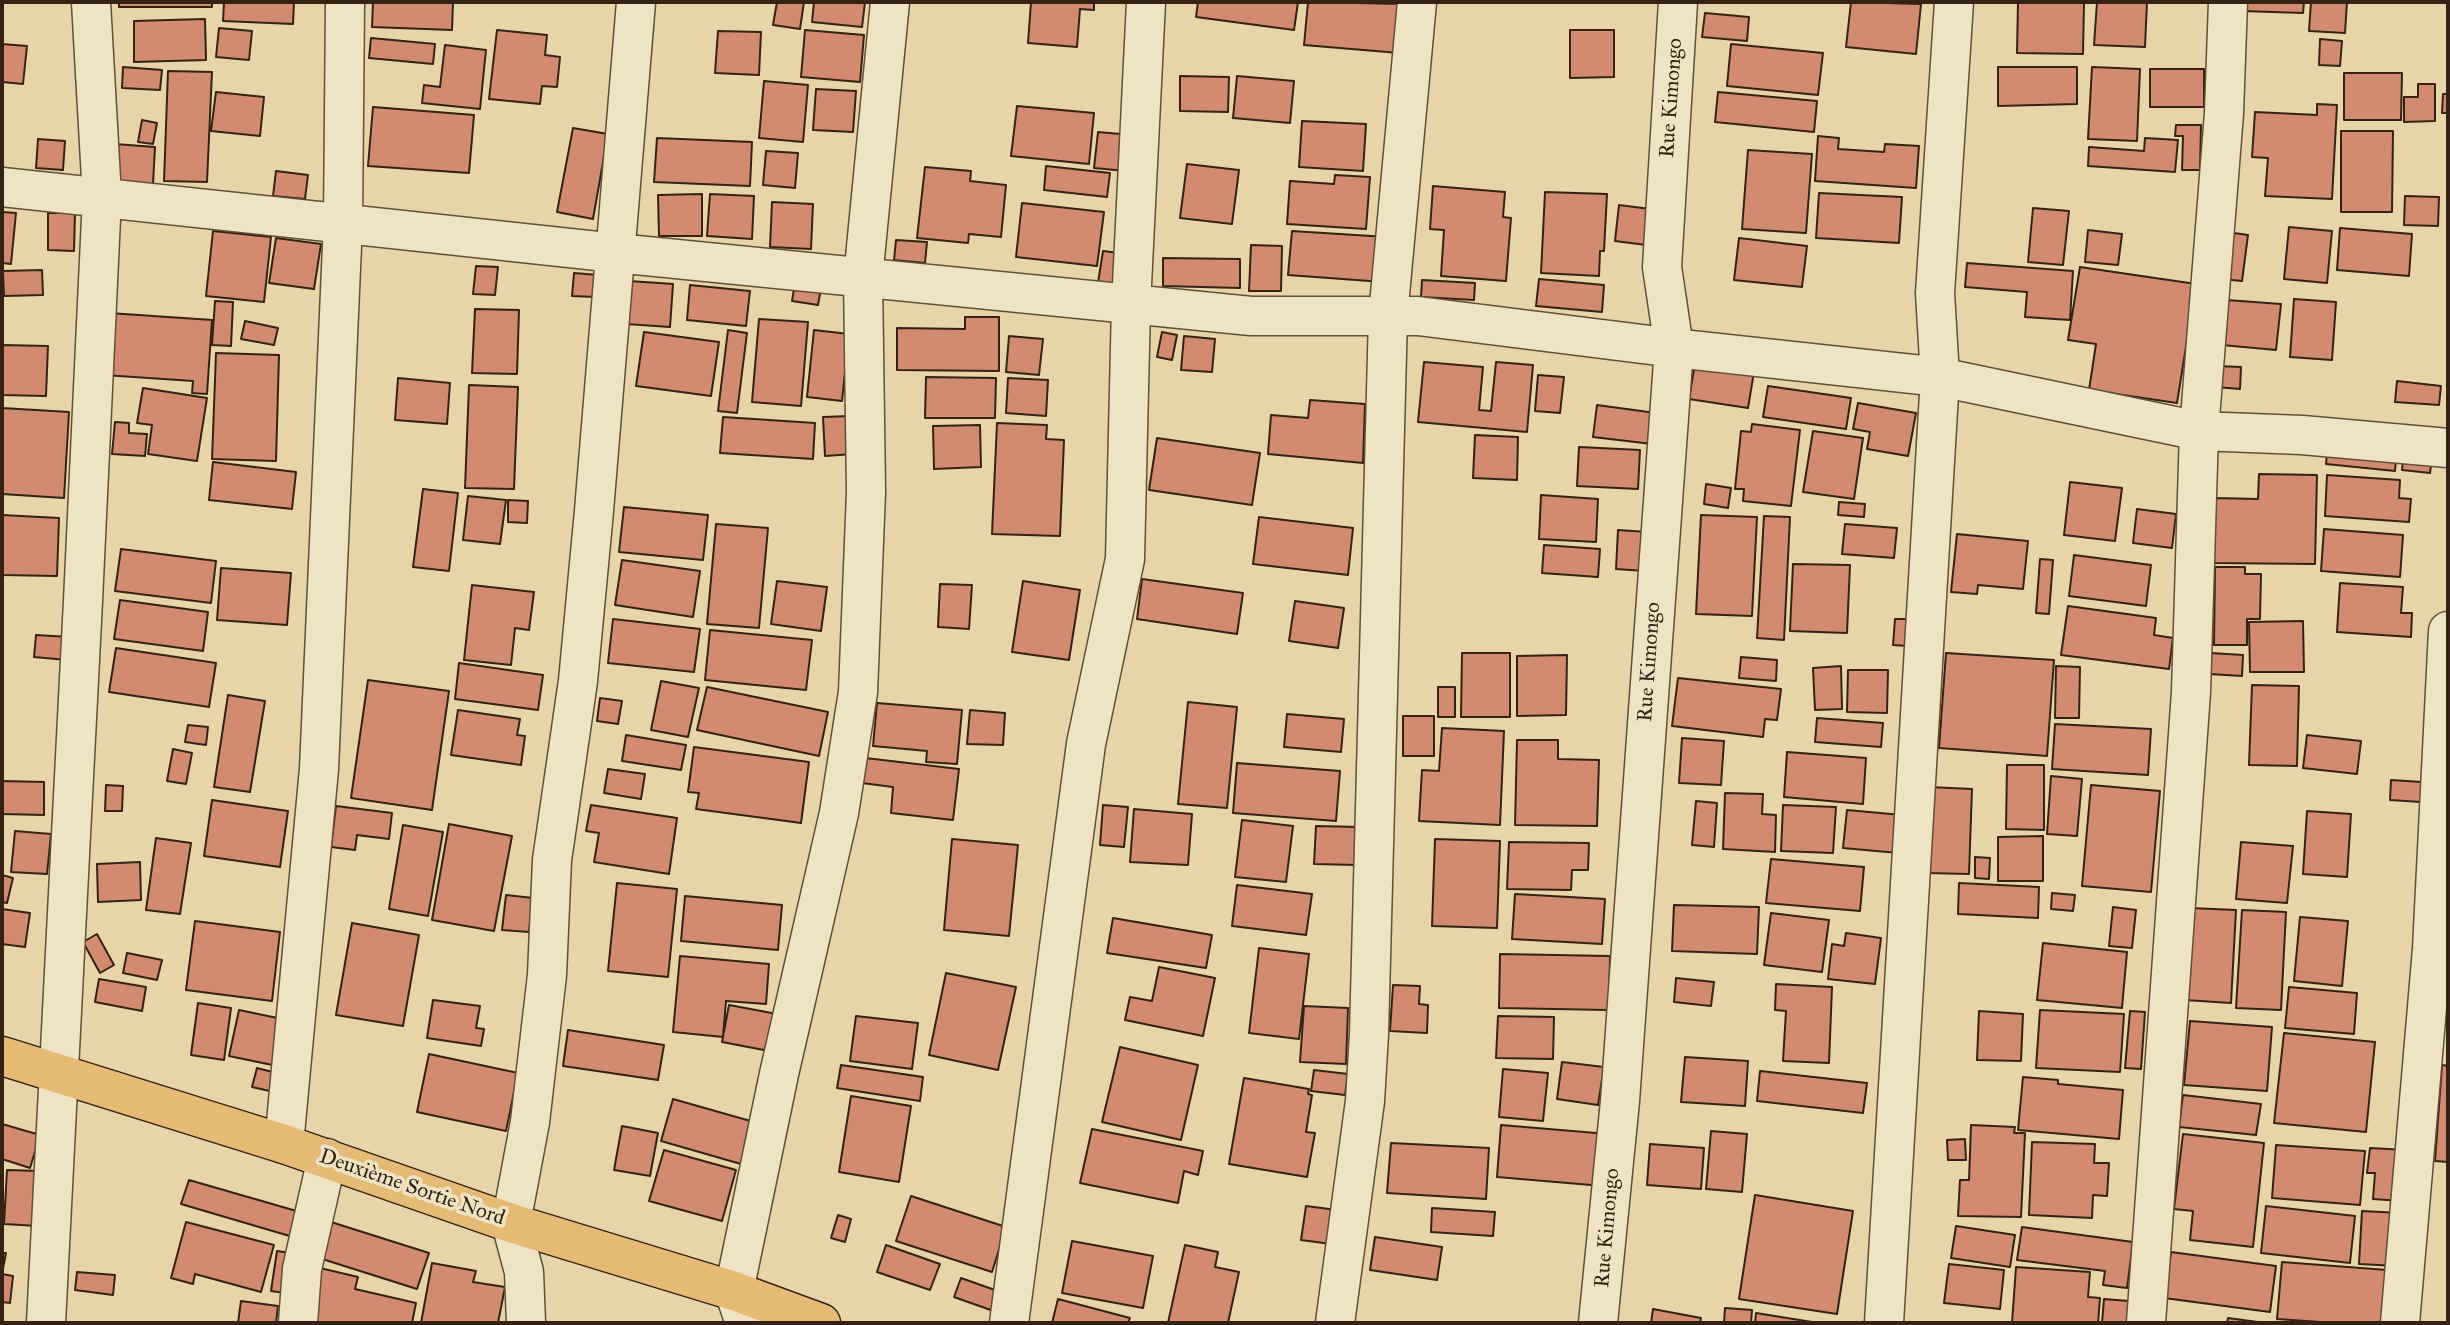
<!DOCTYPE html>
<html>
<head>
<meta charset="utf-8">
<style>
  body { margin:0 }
  #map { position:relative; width:2450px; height:1325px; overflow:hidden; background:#e7d4a8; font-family:"IM FELL Great Primer",serif }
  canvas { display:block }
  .frame { position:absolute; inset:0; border:4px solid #342315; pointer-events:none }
</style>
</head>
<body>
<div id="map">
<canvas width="2450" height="1325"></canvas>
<div class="frame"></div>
</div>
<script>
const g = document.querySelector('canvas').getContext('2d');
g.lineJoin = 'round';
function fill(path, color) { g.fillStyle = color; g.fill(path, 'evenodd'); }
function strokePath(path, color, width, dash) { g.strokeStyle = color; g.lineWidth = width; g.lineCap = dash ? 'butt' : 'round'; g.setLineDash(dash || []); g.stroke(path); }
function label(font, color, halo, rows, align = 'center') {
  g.font = font + ' "IM FELL Great Primer",serif'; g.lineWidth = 7; g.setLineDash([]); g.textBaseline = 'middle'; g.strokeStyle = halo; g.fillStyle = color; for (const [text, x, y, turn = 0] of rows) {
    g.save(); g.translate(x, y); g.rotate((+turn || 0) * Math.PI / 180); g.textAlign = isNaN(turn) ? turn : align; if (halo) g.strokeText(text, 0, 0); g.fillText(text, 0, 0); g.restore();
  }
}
const building = new Path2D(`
  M119 2H212V7H119Z
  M224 2H294L293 24 223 21Z
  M373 2H453L452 30 372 27Z
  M777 2H804L800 29 773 25Z
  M814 2H865L862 27 812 22Z
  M1031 2H1094V10L1080 9 1077 47 1028 43Z
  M1198 2H1298L1294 30 1196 17Z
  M1308 2 1403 4 1399 53 1304 45Z
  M1851 2 1921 4 1916 54 1846 47Z
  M2018 2H2084L2083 54 2017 53Z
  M2097 2H2147L2145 47 2094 45Z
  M2242 2H2304L2303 13 2242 11Z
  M2311 2H2347L2345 33 2309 31Z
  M1705 13 1749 17 1747 41 1702 37Z
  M205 19 206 60 134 62V21Z
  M219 28 252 31 249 60 216 57Z
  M497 30 547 35 545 55 560 57 557 87 542 86 540 104 489 99Z
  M805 30 864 35 860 82 801 77Z
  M1570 30H1614V77L1570 78Z
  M718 31 761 32 759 75 715 73Z
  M371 38 435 44 433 64 369 58Z
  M2320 39 2342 41 2340 66 2319 65Z
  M2 44 27 46 23 84 2 82Z
  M1731 44 1823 53 1818 95 1727 86Z
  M445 45 486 50 480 109 422 103 424 85 440 87Z
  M123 67 162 70 160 90 122 88Z
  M1998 67H2077V104L1998 106Z
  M2092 67 2140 69 2137 141 2088 139Z
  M2150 69H2204V107H2150Z
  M168 71 212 72 207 182 164 181Z
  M2344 73H2402L2401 120H2344Z
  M1180 76 1229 77 1228 112 1180 111Z
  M1237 76 1294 81 1290 123 1233 118Z
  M764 81 808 85 803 142 759 138Z
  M2418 84H2435V121L2404 122V97H2418Z
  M816 89 856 91 853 132 813 130Z
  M216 92 264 97 260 136 211 131Z
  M1718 92 1817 101 1814 132 1715 122Z
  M2443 94H2448V113H2442Z
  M2317 104 2337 105 2332 199 2265 196 2268 158 2252 157 2255 112 2317 115Z
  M1017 106 1094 113 1089 164 1011 156Z
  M373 107 474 115 469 173 368 166Z
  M142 120 157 123 153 144 138 142Z
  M1302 121 1366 124 1363 171 1299 167Z
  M2176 125H2201L2200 170H2182L2183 136H2175Z
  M573 128 608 134 593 219 557 212Z
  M2341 131H2393L2392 212H2341Z
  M1098 132 1121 134 1119 153 1128 154 1126 171 1094 168Z
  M1818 136 1839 138 1838 149 1884 152 1885 144 1919 146 1916 188 1815 181Z
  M657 138 752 142 750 186 654 182Z
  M2145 138 2178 140 2175 172 2088 166 2089 147 2144 151Z
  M38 139 65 141 63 170 36 168Z
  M115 144 155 147 153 184 111 182Z
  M1748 150 1812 154 1806 233 1742 229Z
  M766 151 798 153 795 188 763 185Z
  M1187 164 1239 170 1232 224 1180 218Z
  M1046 166 1110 173 1107 197 1044 190Z
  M925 167 971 171 970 181 1006 185 1001 237 969 234 968 243 917 238Z
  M276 171 308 175 305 199 273 196Z
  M1335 175 1370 177 1366 229 1287 224 1290 181 1334 184Z
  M1433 186 1505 192 1503 217 1511 218 1506 281 1441 276 1444 230 1430 229Z
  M1545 192 1607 194 1604 251H1600L1599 276 1541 273Z
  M1819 193 1902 197 1899 243 1816 238Z
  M702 194V236H659L658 195Z
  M710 194 754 196 752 239 707 236Z
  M2405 196 2439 197 2438 226 2404 225Z
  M772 202 813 204 811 249 770 247Z
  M1022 203 1104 212 1097 266 1016 257Z
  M1619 205 1658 210 1654 246 1615 241Z
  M2033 208 2069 211 2063 265 2028 262Z
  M2 212 16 213 11 264 2 263Z
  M48 213H75L74 251 48 250Z
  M2289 227 2332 231 2327 283 2284 279Z
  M2340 228 2412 234 2409 276 2337 270Z
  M2088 230 2122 234 2118 265 2085 262Z
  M213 231 271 237 264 302 206 296Z
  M1292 231 1387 237 1383 282 1288 275Z
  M2227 232 2248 235 2242 281 2221 279Z
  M276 238 321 244 314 289 269 283Z
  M1739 238 1807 246 1802 287 1734 280Z
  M896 240 927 242 925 263 894 260Z
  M1251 245 1282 246 1281 291H1249Z
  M1103 251 1119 253 1114 286 1098 283Z
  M1163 258 1240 259V288L1163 286Z
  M1967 263 2073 271 2070 320 2025 317 2027 292 1965 287Z
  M476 266 498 267 495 295 473 294Z
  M2080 267 2196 284 2177 403 2089 390 2096 344 2068 340Z
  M42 270 43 295 4 296 3 271Z
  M574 273 598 275 596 297 572 296Z
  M1539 279 1604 285 1602 312 1536 306Z
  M1422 280 1475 283 1474 300 1421 297Z
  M629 281 673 284 670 327 626 324Z
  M795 283 821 288 818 305 792 301Z
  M690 285 750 291 746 326 687 320Z
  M2294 299 2336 302 2332 360 2290 357Z
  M2227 300 2281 304 2276 350 2222 345Z
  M215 301 233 302 231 346 212 345Z
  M475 309 519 310 517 374 472 373Z
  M109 313 212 320 207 394 192 393 193 381 104 375Z
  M965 317H999V371L897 370V328L965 329Z
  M759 319 808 322 801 406 752 402Z
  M245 321 278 328 274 345 241 339Z
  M728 330 747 333 737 413 718 411Z
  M814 330 849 334 842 401 807 397Z
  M644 332 719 342 711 396 636 386Z
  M1162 332 1177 335 1172 360 1157 357Z
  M1009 336 1043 339 1039 375 1006 372Z
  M1184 336 1215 339 1212 372 1181 370Z
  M2 345 48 346 46 396 2 395Z
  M216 353 279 355 276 461 212 459Z
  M1424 362 1483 367 1479 410 1491 411 1496 362 1533 365 1527 432 1418 422Z
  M1695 364 1754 372 1748 408 1689 399Z
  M2217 366 2241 367 2240 389 2216 387Z
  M1538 375 1564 377 1560 413 1535 411Z
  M926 377 996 378 995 418H925Z
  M398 378 450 383 447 424 395 420Z
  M1008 378 1048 380 1046 416 1006 413Z
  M2397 381 2441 386 2439 405 2395 402Z
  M469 385 518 387 514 489 465 488Z
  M1768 386 1851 398 1846 429 1763 417Z
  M143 388 207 398 197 461 148 454 152 425 137 423Z
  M1310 400 1365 404 1363 463 1268 454 1271 415 1308 418Z
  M1858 403 1916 413 1908 456 1867 449 1870 432 1853 429Z
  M1597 405 1656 413 1652 444 1593 437Z
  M2 408 69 412 64 498 2 494Z
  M851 416 853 454 825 456 823 417Z
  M723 417 815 423 813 459 720 453Z
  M115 422 129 423V433L147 434 145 456 112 454Z
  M997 423 1047 425 1046 439 1064 440 1060 536 992 534Z
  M1752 424 1800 430 1791 506 1743 501 1744 489H1735L1741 431 1751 432Z
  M980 425 981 467 934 469 933 426Z
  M1813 431 1863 438 1854 499 1803 492Z
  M1475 435 1518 437 1517 480 1473 478Z
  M1157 438 1260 453 1252 505 1149 490Z
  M2328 441 2397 447 2395 471 2326 464Z
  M1579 447 1640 450 1638 489 1577 486Z
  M2404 447 2433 450 2430 473 2402 470Z
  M213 462 296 472 292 509 209 500Z
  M2259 474 2317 475 2315 564 2213 563 2214 498 2258 499Z
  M2327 475 2400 480 2399 498 2411 499 2409 522 2325 516Z
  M2070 482 2122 488 2115 541 2064 535Z
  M1706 484 1731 488 1728 508 1704 504Z
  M423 489 458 493 449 571 413 567Z
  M1541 495 1598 499 1596 542 1539 539Z
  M468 496 506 500 500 544 463 540Z
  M508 500 528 501 527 523 508 522Z
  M1839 502 1865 504 1864 517 1838 515Z
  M624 507 708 515 703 560 619 552Z
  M2137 509 2176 514 2172 548 2133 543Z
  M2 515 59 518 57 576 2 575Z
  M1701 515 1757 517 1752 616 1696 614Z
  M1764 516 1790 517 1784 640 1757 638Z
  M1259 517 1353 528 1348 575 1253 564Z
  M716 524 768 528 759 628 707 624Z
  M1845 524 1897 528 1894 558 1842 554Z
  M2324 529 2403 535 2400 577 2321 571Z
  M1618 530 1647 532 1645 571 1616 569Z
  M1957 534 2028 541 2023 589 1978 585 1977 594 1951 592Z
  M1544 545 1600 549 1598 577 1542 573Z
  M121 549 216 561 211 603 115 591Z
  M2074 555 2151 565 2146 606 2069 596Z
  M2040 559 2053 560 2049 614 2036 613Z
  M622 560 700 571 693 617 615 605Z
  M1793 564 1850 565 1847 633 1790 631Z
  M2215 567H2245V574H2261L2260 619H2247V645H2214Z
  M221 568 291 573 287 625 217 620Z
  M1142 579 1243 593 1237 634 1137 619Z
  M777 581 827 587 821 631 771 624Z
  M1023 581 1080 590 1069 660 1012 652Z
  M2340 583 2403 587 2401 613H2412L2411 637 2337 632Z
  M940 584 972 585 969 629 938 627Z
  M472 585 534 592 529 630 515 628 511 665 464 660Z
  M120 600 208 612 203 651 114 639Z
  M1295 601 1344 608 1338 648 1289 641Z
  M2068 606 2156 618 2154 635 2173 638 2169 669 2061 655Z
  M613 619 700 629 694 672 608 663Z
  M1895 619H1909L1908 646 1893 645Z
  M2303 621 2304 672H2250L2249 622Z
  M710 630 812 640 806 690 705 680Z
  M36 635 69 637 67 660 34 657Z
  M116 648 216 663 209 707 109 692Z
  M1462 653H1510V717H1461Z
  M1946 653 2054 660 2047 756 1939 748Z
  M2211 653 2243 655 2242 676 2209 674Z
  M1567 655 1566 715 1517 716V656Z
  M1741 657 1777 660 1776 681 1739 678Z
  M459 663 543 675 538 710 455 699Z
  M1841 666 1842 709 1815 710 1813 668Z
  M2056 666 2080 667 2079 718H2055Z
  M1848 670H1888L1887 713 1847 712Z
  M1678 678 1781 689 1777 720 1765 719 1763 737 1672 726Z
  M368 680 449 691 432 810 351 798Z
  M661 681 699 688 688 737 651 730Z
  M2252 685 2299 686 2297 766 2249 765Z
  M707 687 828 712 819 756 697 730Z
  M1438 687H1455V717H1438Z
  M228 695 265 701 250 792 214 787Z
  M600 698 622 701 618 724 597 721Z
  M1188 702 1237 707 1227 808 1178 804Z
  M877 703 962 710 957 764 926 762 927 751 873 746Z
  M458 710 520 719 517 735 525 736 521 765 451 755Z
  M970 710 1005 713 1003 745 967 744Z
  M1287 714 1344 719 1341 752 1284 747Z
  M1403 716H1434V756H1403Z
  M1817 718 1883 723 1881 747 1815 742Z
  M2055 724 2151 729 2148 775 2052 769Z
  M188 725 208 727 206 745 185 742Z
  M1442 728 1504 731 1500 825 1419 821 1422 770 1439 771Z
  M626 735 686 745 681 770 622 761Z
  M2307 735 2361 741 2357 774 2303 768Z
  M1682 738 1724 741 1721 785 1679 783Z
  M1517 740H1558V759L1599 760 1597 826 1515 825Z
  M694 747 809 762 801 823 696 809 699 793 688 792Z
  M173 749 192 753 186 784 167 781Z
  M1787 752 1866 758 1863 804 1784 797Z
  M857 757 959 769 953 820 891 813 893 787 854 782Z
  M1237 763 1340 771 1336 821 1233 813Z
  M2007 765H2044V830L2006 829Z
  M608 769 645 774 641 799 604 793Z
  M2051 776 2082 779 2077 836 2047 834Z
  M2391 780 2422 782 2421 802 2390 800Z
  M2 781 44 782V815L2 814Z
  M106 785 123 786 122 811H105Z
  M2091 785 2160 791 2151 892 2082 886Z
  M1929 787 1972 789 1969 874 1927 873Z
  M1725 793 1763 794 1762 814 1776 815 1775 852 1723 849Z
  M212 800 288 811 280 867 204 856Z
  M1696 801 1717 803 1714 847 1692 845Z
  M591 805 677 818 669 874 594 862 599 833 586 831Z
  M1103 805 1128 807 1124 847 1100 845Z
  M1783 805 1836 807 1833 853 1781 851Z
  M336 806 392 813 389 839 357 835 355 850 331 847Z
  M1134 809 1192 814 1188 865 1130 862Z
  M1847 810 1902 815 1898 853 1843 848Z
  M2307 811 2351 814 2347 877 2303 874Z
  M1242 820 1293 826 1286 882 1235 877Z
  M449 824 512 836 494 931 432 920Z
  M403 825 443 832 428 916 389 909Z
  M1316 826 1359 827 1357 865 1314 864Z
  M15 831 51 834 47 874 11 872Z
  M2043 836V881H1998V837Z
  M156 838 191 843 180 914 146 910Z
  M952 839 1018 845 1009 936 944 930Z
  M1435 839 1500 841 1497 928 1432 926Z
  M1509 842 1589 843 1588 870H1572L1571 890 1507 889Z
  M2241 842 2293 846 2287 903 2236 899Z
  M1975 857 1990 858 1989 879 1975 878Z
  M1771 859 1864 867 1860 911 1766 903Z
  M140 862 141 900 98 902 97 864Z
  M2 875 13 878 7 903 2 902Z
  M617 883 677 889 668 977 608 971Z
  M1959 883 2039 887 2038 918 1958 914Z
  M1237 885 1312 894 1306 935 1232 926Z
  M2052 893 2075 895 2073 911 2051 909Z
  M1515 894 1605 899 1602 944 1512 939Z
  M506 895 533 898 529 932 502 930Z
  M685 896 782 905 778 950 681 941Z
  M1674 905 1759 907 1757 954 1672 951Z
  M2113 907 2136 910 2132 948 2109 946Z
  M2190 908 2236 910 2231 1003 2185 1000Z
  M2 909 30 913 25 947 2 944Z
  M2242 910 2286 912 2281 1010 2236 1008Z
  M1771 913 1829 920 1822 972 1764 965Z
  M2300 917 2348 921 2342 986 2294 981Z
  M1113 918 1212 935 1206 968 1107 953Z
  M195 921 280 932 272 1001 186 990Z
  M352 923 419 935 403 1026 336 1015Z
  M1846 933 1881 938 1875 984 1828 979 1832 944 1844 946Z
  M97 934 114 965 100 973 83 942Z
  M2043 943 2127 952 2122 1008 2037 1000Z
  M1259 948 1309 954 1299 1039 1249 1033Z
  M127 953 162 960 157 980 123 973Z
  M1500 954 1610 956 1609 1010 1499 1008Z
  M680 956 769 964 766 1004 726 1001 723 1037 673 1032Z
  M1159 967 1215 978 1203 1036 1125 1020 1130 997 1152 1001Z
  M946 973 1016 987 998 1070 929 1055Z
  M1676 978 1714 982 1711 1006 1674 1002Z
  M99 979 146 987 142 1011 95 1002Z
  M1776 984 1832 987 1829 1063 1783 1061 1786 1011 1775 1010Z
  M1393 985 1420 986 1419 1004 1428 1005 1427 1033 1390 1031Z
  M2289 987 2357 993 2354 1034 2285 1028Z
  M433 1000 480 1006 476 1028 484 1029 481 1046 427 1038Z
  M198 1003 231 1008 224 1060 191 1055Z
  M729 1005 777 1014 769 1051 722 1042Z
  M1304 1006 1348 1008 1346 1064 1300 1062Z
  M239 1010 287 1020 277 1066 229 1056Z
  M2040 1010 2124 1014 2120 1072 2036 1068Z
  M1979 1011 2023 1014 2021 1061 1977 1060Z
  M2130 1011 2145 1012 2141 1069 2125 1068Z
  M856 1016 918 1023 912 1069 850 1061Z
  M1498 1016 1554 1017 1553 1059 1496 1058Z
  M2190 1021 2272 1027 2267 1091 2184 1085Z
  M568 1030 664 1045 658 1080 563 1066Z
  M2284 1033 2375 1042 2366 1132 2274 1123Z
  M1120 1047 1198 1065 1181 1140 1102 1122Z
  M429 1054 518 1073 506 1131 417 1112Z
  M1685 1057 1748 1061 1745 1106 1681 1102Z
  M1562 1062 1604 1067 1598 1105 1557 1099Z
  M841 1065 923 1077 920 1101 837 1088Z
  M2442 1065 2448 1066V1162L2435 1161Z
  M257 1068 288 1076 283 1094 252 1087Z
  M1503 1069 1548 1073 1543 1121 1499 1117Z
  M1314 1070 1348 1074 1345 1095 1311 1091Z
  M1760 1071 1867 1083 1863 1113 1757 1101Z
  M2023 1077 2058 1080V1084L2123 1090 2119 1139 2018 1130Z
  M1244 1078 1309 1089 1308 1094 1312 1095 1306 1132 1315 1133 1307 1177 1229 1164Z
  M2183 1095 2261 1104 2256 1135 2179 1127Z
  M851 1096 911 1106 899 1182 839 1172Z
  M673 1099 754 1122 741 1164 661 1141Z
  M2 1124 40 1135 30 1168 2 1159Z
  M1501 1125 1608 1134 1603 1186 1497 1177Z
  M1971 1125 2015 1127 2014 1133H2025L2021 1217 1958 1216 1960 1180H1969Z
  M622 1126 658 1133 650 1176 614 1170Z
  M1092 1129 1203 1151 1198 1175 1184 1171 1178 1203 1080 1183Z
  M1711 1131 1747 1134 1742 1192 1706 1189Z
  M2183 1134 2264 1143 2253 1247 2190 1240 2193 1211 2174 1209Z
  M1965 1139 1966 1160H1948L1947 1140Z
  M2032 1142 2095 1144 2094 1163H2109L2107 1196 2093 1195 2092 1218 2029 1215Z
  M1391 1143 1489 1148 1486 1199 1387 1193Z
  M1650 1144 1704 1148 1701 1189 1647 1185Z
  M2276 1145 2365 1151 2360 1205 2272 1198Z
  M2370 1148 2406 1150 2401 1201 2373 1199 2375 1173H2367Z
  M664 1150 736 1170 722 1221 649 1201Z
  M7 1170 41 1171 38 1226 4 1224Z
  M189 1180 300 1212 293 1237 181 1204Z
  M1755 1195 1853 1211 1837 1314 1739 1299Z
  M911 1196 1006 1227 992 1272 896 1241Z
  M1306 1206 1337 1210 1331 1244 1301 1240Z
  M2266 1206 2355 1216 2350 1263 2261 1253Z
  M1432 1208 1495 1212 1493 1236 1431 1232Z
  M2362 1211 2400 1213 2397 1266 2359 1264Z
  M838 1215 851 1219 845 1242 831 1238Z
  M186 1222 274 1245 261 1292 195 1274 193 1284 171 1278Z
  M331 1222 429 1253 417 1289 319 1258Z
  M1956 1226 2015 1235 2010 1267 1951 1258Z
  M2022 1227 2133 1242 2127 1288 2103 1285 2105 1271 2017 1260Z
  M1375 1237 1442 1247 1437 1280 1370 1270Z
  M1072 1241 1153 1256 1143 1308 1062 1293Z
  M886 1245 940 1264 930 1290 877 1272Z
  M1185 1245 1218 1252 1215 1267 1239 1272 1228 1323H1168Z
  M277 1251 298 1254 291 1294 271 1291Z
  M2171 1252 2276 1266 2270 1312 2164 1298Z
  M2 1253H6L2 1274 13 1276 10 1303 2 1302Z
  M2282 1262 2387 1270 2382 1323H2335L2277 1319Z
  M432 1263 476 1271 473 1282 505 1287 498 1323H421Z
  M1949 1264 2004 1270 2000 1309 1944 1303Z
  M2016 1267 2090 1272 2088 1297 2100 1298 2098 1323H2012Z
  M320 1268 358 1277 355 1289 416 1303 412 1323H316Z
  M77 1272 115 1275 113 1295 75 1290Z
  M961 1278 1009 1295 1002 1314 954 1297Z
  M1058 1299 1130 1318 1128 1323H1052Z
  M2104 1299 2129 1301 2127 1323H2102Z
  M241 1301 278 1306 276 1323H238Z
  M1725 1308 1752 1310 1751 1323H1724Z
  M1653 1309 1701 1318 1700 1323H1651Z
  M1756 1313 1812 1322V1323H1755Z
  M2228 1318 2265 1323H2227Z`);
fill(building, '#d28b70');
strokePath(building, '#342315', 2);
const minor = new Path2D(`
  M2 187 616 253 1251 316H1418L1674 348 1940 377 2199 431 2302 435 2448 448
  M284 1144 319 769 343 223 345 2
  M46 1323 83 601 102 197 91 2
  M298 1323 302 1269 327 1158
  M526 1323 524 1272 511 1223 530 1122 547 975 552 860 578 681 594 511 636 2
  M745 1323 734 1291 779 1074 839 813 858 692 866 492 863 278 890 2
  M1009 1323 1086 744 1125 559 1131 305 1146 2
  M1335 1323 1365 1101 1369 1034 1388 316 1417 2
  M1598 1323 1620 1101 1674 348 1662 267 1678 2
  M1884 1323 1940 377 1935 293 1954 2
  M2146 1323 2191 692 2199 431 2224 113 2228 2
  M2400 1323 2432 949 2448 631`);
const major = new Path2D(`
  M2 1056 284 1144 511 1223 734 1291 821 1323`);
strokePath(minor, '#614f3a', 41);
strokePath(major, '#342315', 41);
strokePath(minor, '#efe3c6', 38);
strokePath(major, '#e4ba74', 38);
label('21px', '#342315', '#efe3c6', [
  ["Rue Kimongo",1672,98,-86],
  ["Rue Kimongo",1650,662,-86],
  ["Deuxième Sortie Nord",412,1188,19],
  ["Rue Kimongo",1608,1228,-85]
]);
</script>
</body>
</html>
